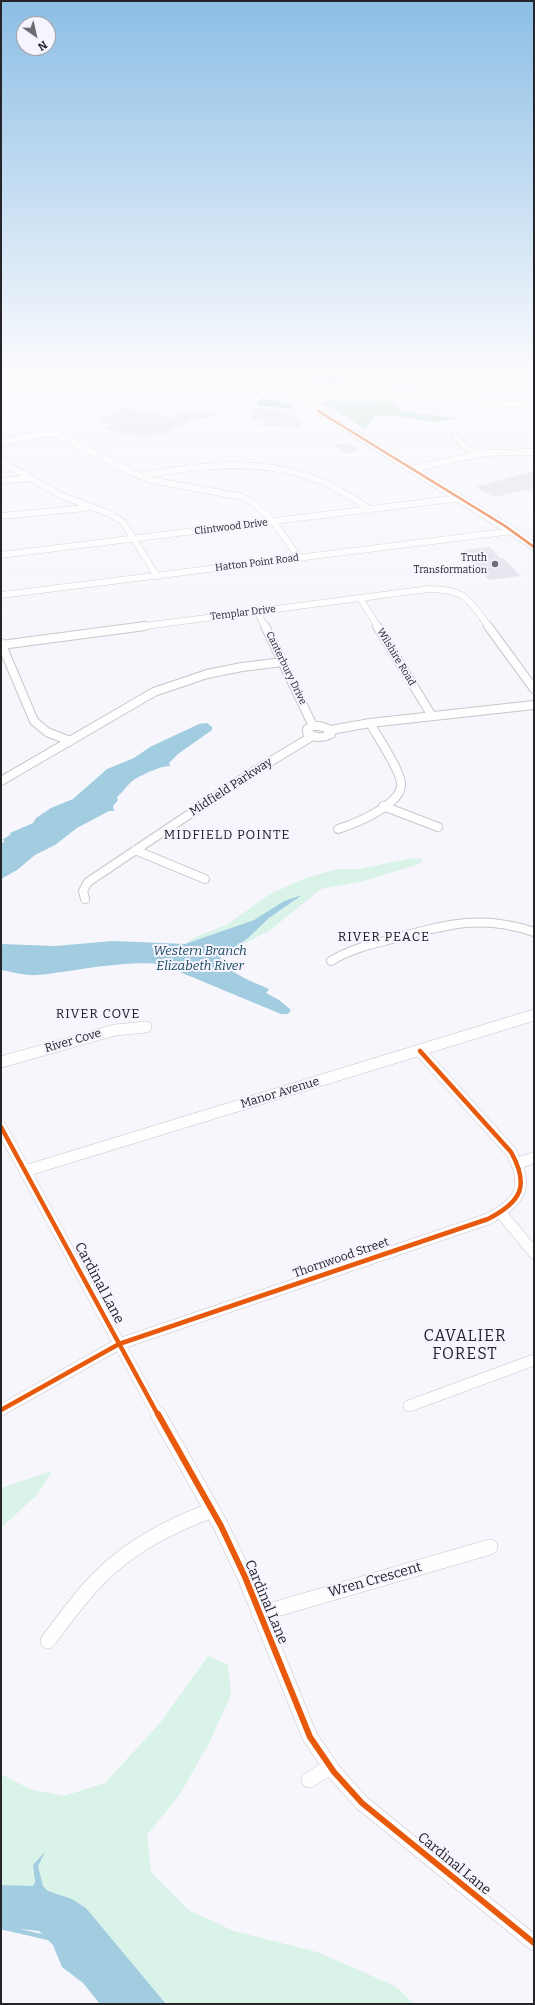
<!DOCTYPE html>
<html>
<head>
<meta charset="utf-8">
<style>
  body { margin:0 }
  #map { position:relative; width:535px; height:2005px; overflow:hidden; background:#f7f6fc; font-family:Bitter,serif }
  canvas { display:block }
  .frame { position:absolute; inset:0; border:2px solid #252428; pointer-events:none }
  .north { position:absolute; left:16px; top:16px; width:40px; height:40px; box-sizing:border-box; background:#f6f4fe; border:1px solid #a2a1a8; border-radius:50%; rotate:146deg; font-size:11px; font-weight:700; line-height:16px; text-align:center; color:#252428 }
  .north::after { content:''; display:block; margin:auto; width:14px; height:18px; background:#6e6e72; clip-path:polygon(50% 0,100% 100%,50% 72%,0 100%) }
</style>
</head>
<body>
<div id="map">
<canvas width="535" height="2005"></canvas>
<div class="frame"></div>
<div class="north">N</div>
</div>
<script>
const g = document.querySelector('canvas').getContext('2d');
g.lineJoin = 'round';
function fill(path, color) { g.fillStyle = color; g.fill(path, 'evenodd'); }
function strokePath(path, color, width, dash) { g.strokeStyle = color; g.lineWidth = width; g.lineCap = dash ? 'butt' : 'round'; g.setLineDash(dash || []); g.stroke(path); }
function label(font, color, halo, rows, align = 'center') {
  g.font = font + ' Bitter,serif'; g.lineWidth = 4; g.setLineDash([]); g.textBaseline = 'middle'; g.strokeStyle = halo; g.fillStyle = color; for (const [text, x, y, turn = 0] of rows) {
    g.save(); g.translate(x, y); g.rotate((+turn || 0) * Math.PI / 180); g.textAlign = isNaN(turn) ? turn : align; if (halo) g.strokeText(text, 0, 0); g.fillText(text, 0, 0); g.restore();
  }
}
fill(new Path2D(`
  M393 383H419L421 393 395 392Z
  M412 858 423 859 419 864 364 881 321 889 269 931 220 956 247 939 269 918 299 896 284 901 254 920 185 944 195 937 226 925 270 894 306 878 337 869H359Z
  M52 1471 37 1495 1 1528V1488Z
  M208 1656 228 1665 231 1695 209 1743 180 1794 147 1835 151 1872 190 1911 234 1931 317 1952 395 1986 414 2004H166L86 1908 72 1899 48 1891 43 1886 37 1866 44 1854 33 1865 35 1882 33 1887 1 1885V1774L30 1789 64 1796 105 1783 160 1723Z`), '#d9f3e8');
fill(new Path2D(`
  M326 400 397 403 399 411 457 418 456 419 433 422 389 415 376 416 365 429 323 403Z`), '#bad9cd');
fill(new Path2D(`
  M260 398 279 401 297 409 257 406Z
  M207 723 212 727V730L178 754 169 763 170 766C163 765 135 777 130 783 125 788 122 793 117 797L118 800 113 806 114 811H109L77 828 55 845 35 855 17 870 1 879V844L5 841 2 840 11 834 10 833 33 823 36 818 51 808 73 799 107 769 134 758 150 747 199 724Z
  M302 895 269 918 247 939 220 956C226 973 254 982 269 989L266 993 279 1000 291 1010 288 1014H281L175 970C154 953 67 973 37 975 26 976 13 972 1 970V944L55 946 113 941 185 944 254 920 284 901Z
  M45 1852 38 1866 43 1886 48 1891 72 1899 86 1908 166 2004H100L83 1983 62 1967 53 1945 39 1931 1 1927V1885L33 1886 35 1882 33 1865Z`), '#a2cce0');
strokePath(new Path2D(`
  M1 1927 49 1938`), '#a2cce0', 4.5);
fill(new Path2D(`
  M344 371 339 384 310 383V378L322 377 319 375Z
  M122 407 174 418 182 412 213 414V417L189 421 180 428 174 427 163 434 157 433 149 438 103 429 111 424 99 422Z
  M255 408 288 411 301 420 298 428 257 425 265 420 251 419Z
  M348 443 360 450 346 454 335 445Z
  M530 472 534 474V488L494 497 476 487Z
  M490 547 500 558H504L520 576 489 580 464 550Z`), '#e1dee9');
const streetFar3 = new Path2D(`
  M55 369 80 383
  M463 369 462 378 477 383 534 387
  M455 435 462 444 479 454
  M1 443 41 434H56L133 473 151 480 243 497C269 511 283 535 299 558
  M1 461 60 495 110 514 123 522 157 576
  M412 469 484 453 534 452
  M140 476C199 465 261 457 318 480 337 487 354 499 371 510
  M1 481 30 478
  M1 516 85 508
  M1 555 460 498
  M1 595 513 531
  M360 598 378 627
  M257 611 265 627
  M137 627 429 589C466 589 469 600 489 627`);
const streetFar2 = new Path2D(`
  M265 626 313 726
  M377 626 432 716
  M488 626 534 689
  M1 643 34 721 47 732 70 741
  M1 645 145 626
  M313 726H320L331 730V734C322 739 315 738 307 733V729Z
  M331 730 370 723 534 705
  M1 781 154 692 207 674 242 667 283 662
  M383 806 438 827
  M338 829C354 824 402 805 401 784 401 771 377 736 370 723
  M135 850 205 879
  M85 899 83 891 88 882 248 775 311 737
  M331 961C349 950 368 945 388 940 442 926 479 913 534 932`);
const streetFar1 = new Path2D(`
  M1 1062 115 1030 146 1027
  M1 1127 158 1415
  M518 1163 534 1158
  M25 1171 534 1015
  M501 1213 534 1253
  M409 1406 534 1360
  M1 1410 119 1344 488 1219C521 1202 530 1186 511 1152L420 1051`);
const street = new Path2D(`
  M158 1414 221 1526 245 1577 310 1737 334 1772 362 1803 534 1943
  M259 1614 490 1547
  M48 1641C64 1620 79 1598 98 1579 130 1546 170 1526 212 1510
  M309 1780 330 1767`);
const secondary = new Path2D(`
  M246 369H256L509 524 534 542V550Z`);
const primary = new Path2D(`
  M1 377 534 402V408L336 399 323 402V411L318 414 313 411V400L315 398 1 383Z`);
strokePath(streetFar3, '#c7c7cb', 7);
strokePath(streetFar2, '#c7c7cb', 10);
strokePath(streetFar1, '#c7c7cb', 12);
strokePath(street, '#c7c7cb', 16);
strokePath(secondary, '#c7c7cb', 1);
strokePath(primary, '#c7c7cb', 1);
strokePath(streetFar3, '#fefeff', 6);
strokePath(streetFar2, '#fefeff', 8);
strokePath(streetFar1, '#fefeff', 11);
strokePath(street, '#fefeff', 15);
fill(secondary, '#fefeff');
fill(primary, '#fefeff');
strokePath(new Path2D(`
  M318 411 505 526 534 547`), '#e8590c', 2.5);
strokePath(new Path2D(`
  M1 1127 158 1415
  M1 1410 119 1344 488 1219C521 1202 530 1186 511 1152L420 1051`), '#e8590c', 4.5);
strokePath(new Path2D(`
  M158 1414 221 1526 245 1577 310 1737 334 1772 362 1803 534 1943`), '#e8590c', 6);
const sky = g.createLinearGradient(0, 0, 0, 650);
sky.addColorStop(0, '#8cbee5');
sky.addColorStop(0.57, '#fbfbfe');
sky.addColorStop(1, '#fbfbfe00');
g.fillStyle = sky;
g.fillRect(0, 0, 535, 650);
for (const [x, y, r, color] of [
  [495,564,4,"#6e6e72"]
]) { const dot = new Path2D(); dot.arc(x, y, r, 0, 2 * Math.PI); g.fillStyle = color; g.fill(dot); strokePath(dot, '#f6f4fe', 1.5); }
label('10px', '#252428', '#f6f4fe', [
  ["Clintwood Drive",231,527,-7],
  ["Hatton Point Road",257,563,-7],
  ["Templar Drive",243,613,-7],
  ["Wilshire Road",396,657,59],
  ["Canterbury Drive",286,668,64]
]);
label('10px', '#252428', '#f6f4fe', [
  ["Truth",487,558],
  ["Transformation",487,570]
], 'right');
label('12px', '#252428', '#f6f4fe', [
  ["Midfield Parkway",231,787,-33],
  ["River Cove",73,1041,-16],
  ["Manor Avenue",280,1093,-17],
  ["Thornwood Street",341,1258,-19]
]);
g.letterSpacing = '1px';
label('13px', '#252428', '#f6f4fe', [
  ["MIDFIELD POINTE",227,835],
  ["RIVER PEACE",384,937],
  ["RIVER COVE",98,1014]
]);
g.letterSpacing = '0px';
label('italic 13px', '#194b5e', '#f6f4fe', [
  ["Western Branch",200,951],
  ["Elizabeth River",200,966]
]);
label('14px', '#252428', '#f6f4fe', [
  ["Cardinal Lane",99,1283,62],
  ["Wren Crescent",375,1580,-16],
  ["Cardinal Lane",266,1602,67],
  ["Cardinal Lane",454,1864,39]
]);
g.letterSpacing = '1px';
label('16px', '#252428', '#f6f4fe', [
  ["CAVALIER",465,1337],
  ["FOREST",465,1355]
]);
g.letterSpacing = '0px';
</script>
</body>
</html>
